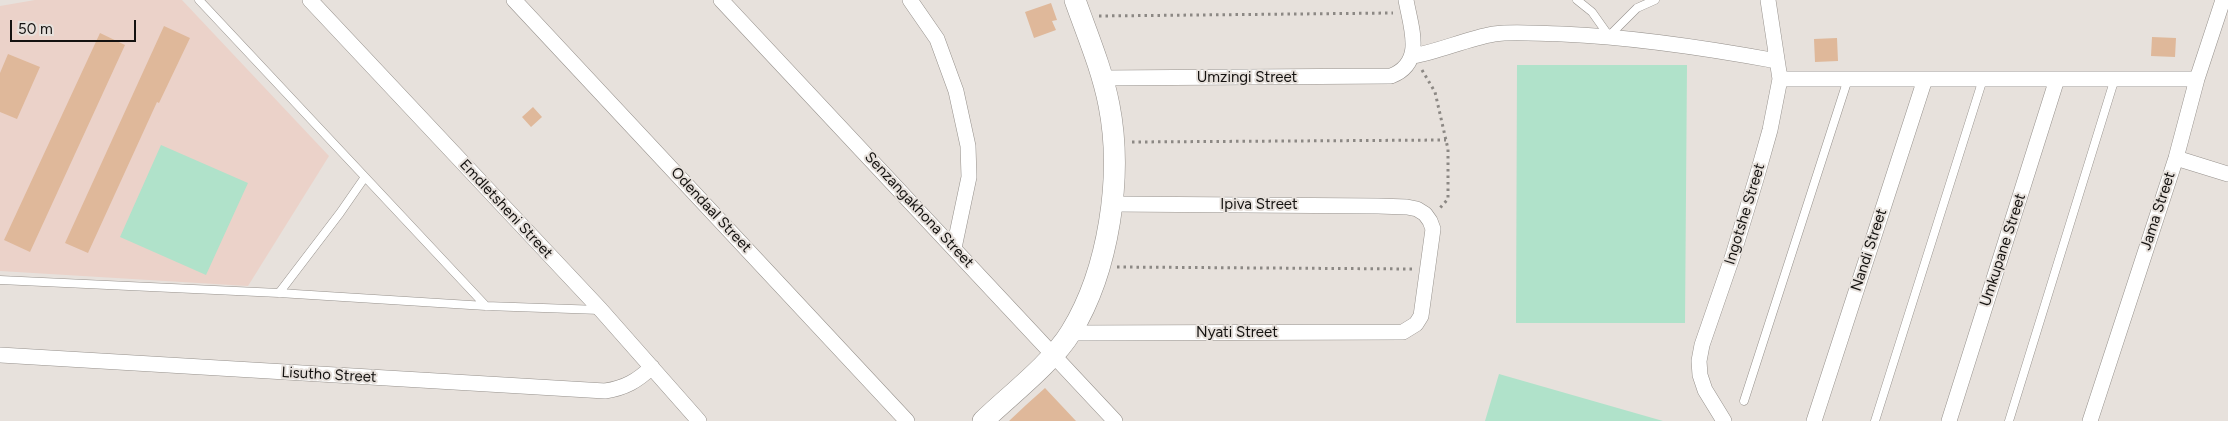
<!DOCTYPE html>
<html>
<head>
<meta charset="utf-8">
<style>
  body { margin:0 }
  #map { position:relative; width:2228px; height:421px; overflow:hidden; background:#e7e1dc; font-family:Figtree,sans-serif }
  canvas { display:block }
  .scale { position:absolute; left:10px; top:20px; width:126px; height:22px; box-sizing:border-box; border:2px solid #141210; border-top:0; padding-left:6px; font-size:15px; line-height:18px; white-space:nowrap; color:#141210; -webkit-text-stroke:4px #e7e1dc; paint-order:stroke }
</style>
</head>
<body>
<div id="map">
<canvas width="2228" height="421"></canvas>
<div class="scale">50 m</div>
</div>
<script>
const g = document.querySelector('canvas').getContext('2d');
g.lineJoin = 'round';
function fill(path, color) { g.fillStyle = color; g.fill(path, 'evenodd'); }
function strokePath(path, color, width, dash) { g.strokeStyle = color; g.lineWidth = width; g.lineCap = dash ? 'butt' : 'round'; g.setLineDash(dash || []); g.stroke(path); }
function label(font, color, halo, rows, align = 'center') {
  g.font = font + ' Figtree,sans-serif'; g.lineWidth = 4; g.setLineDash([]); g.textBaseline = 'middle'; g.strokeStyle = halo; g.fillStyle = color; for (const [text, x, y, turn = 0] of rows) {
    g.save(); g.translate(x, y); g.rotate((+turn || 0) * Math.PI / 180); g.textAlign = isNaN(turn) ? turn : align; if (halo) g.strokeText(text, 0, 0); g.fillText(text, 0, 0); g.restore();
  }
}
fill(new Path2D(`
  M35 0H182L329 156 248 286 0 271V6Z`), '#ebd2c9');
fill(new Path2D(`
  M1517 65H1687L1685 323H1516Z
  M161 145 248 183 206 275 120 237Z
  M1499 374 1663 421H1485Z`), '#b0e2ca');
fill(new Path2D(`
  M1051 3 1057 20 1052 21 1056 30 1034 38 1025 12Z
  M164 26 190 38 159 103 157 102 88 253 65 243Z
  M100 33 125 45 30 252 4 240Z
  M2152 37 2176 38 2175 57 2151 56Z
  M1837 38 1838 61 1815 62 1814 39Z
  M8 54 40 67 17 119 0 112V73Z
  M533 107 542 117 531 127 522 117Z
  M1045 388 1076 421H1009L1026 405Z`), '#dfb89a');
const lane = new Path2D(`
  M199 0 486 306
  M1577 0 1592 12 1609 36 1637 8 1655 0
  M0 280 279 293 486 306 600 310
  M279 293 340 213 365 177
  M1744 401 1848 79
  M1875 421 1983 79
  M2009 421 2115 78`);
const street = new Path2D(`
  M310 0 601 310 699 421
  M514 0 907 421
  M721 0 1115 421
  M910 0 937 39 956 91 968 146 969 177 954 248
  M1413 56C1440 51 1466 39 1494 34 1515 31 1540 34 1562 34 1635 37 1706 48 1777 61
  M1102 78 1391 76C1425 63 1411 28 1406 0
  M1780 79H2197
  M2176 158 2228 174
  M1071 333 1403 332 1416 324 1421 316 1433 229 1430 221 1425 214 1417 209 1407 207 1378 206 1112 204
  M0 355 605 391C625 388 637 381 652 367
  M1724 421 1705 390 1700 375 1699 361 1702 345 1733 255 1757 176 1770 130 1780 79 1768 0
  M1814 421 1925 79
  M1949 421 2057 79
  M2090 421 2176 158 2197 79 2223 0`);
const secondary = new Path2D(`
  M983 421C1009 396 1053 362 1071 332 1109 270 1123 176 1109 105 1102 69 1087 34 1075 0`);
strokePath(lane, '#96918c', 9);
strokePath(street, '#96918c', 16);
strokePath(secondary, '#96918c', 22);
strokePath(new Path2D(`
  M1099 16 1393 13
  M1422 70 1435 92 1448 149V199L1440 208
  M1132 142 1446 140
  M1117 267 1413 269`), '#8c8884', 3, [2.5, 4]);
strokePath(lane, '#fff', 8);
strokePath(street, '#fff', 15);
strokePath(secondary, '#fff', 21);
label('15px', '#141210', '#e7e1dc', [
  ["Umzingi Street",1247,78],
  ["Ipiva Street",1259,205],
  ["Emdletsheni Street",506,209,47],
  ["Odendaal Street",711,210,47],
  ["Senzangakhona Street",919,210,47],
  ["Jama Street",2158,211,-72],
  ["Ingotshe Street",1745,214,-73],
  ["Nandi Street",1869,250,-72],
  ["Umkupane Street",2003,250,-72],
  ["Nyati Street",1237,333],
  ["Lisutho Street",329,375,3]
]);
</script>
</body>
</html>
